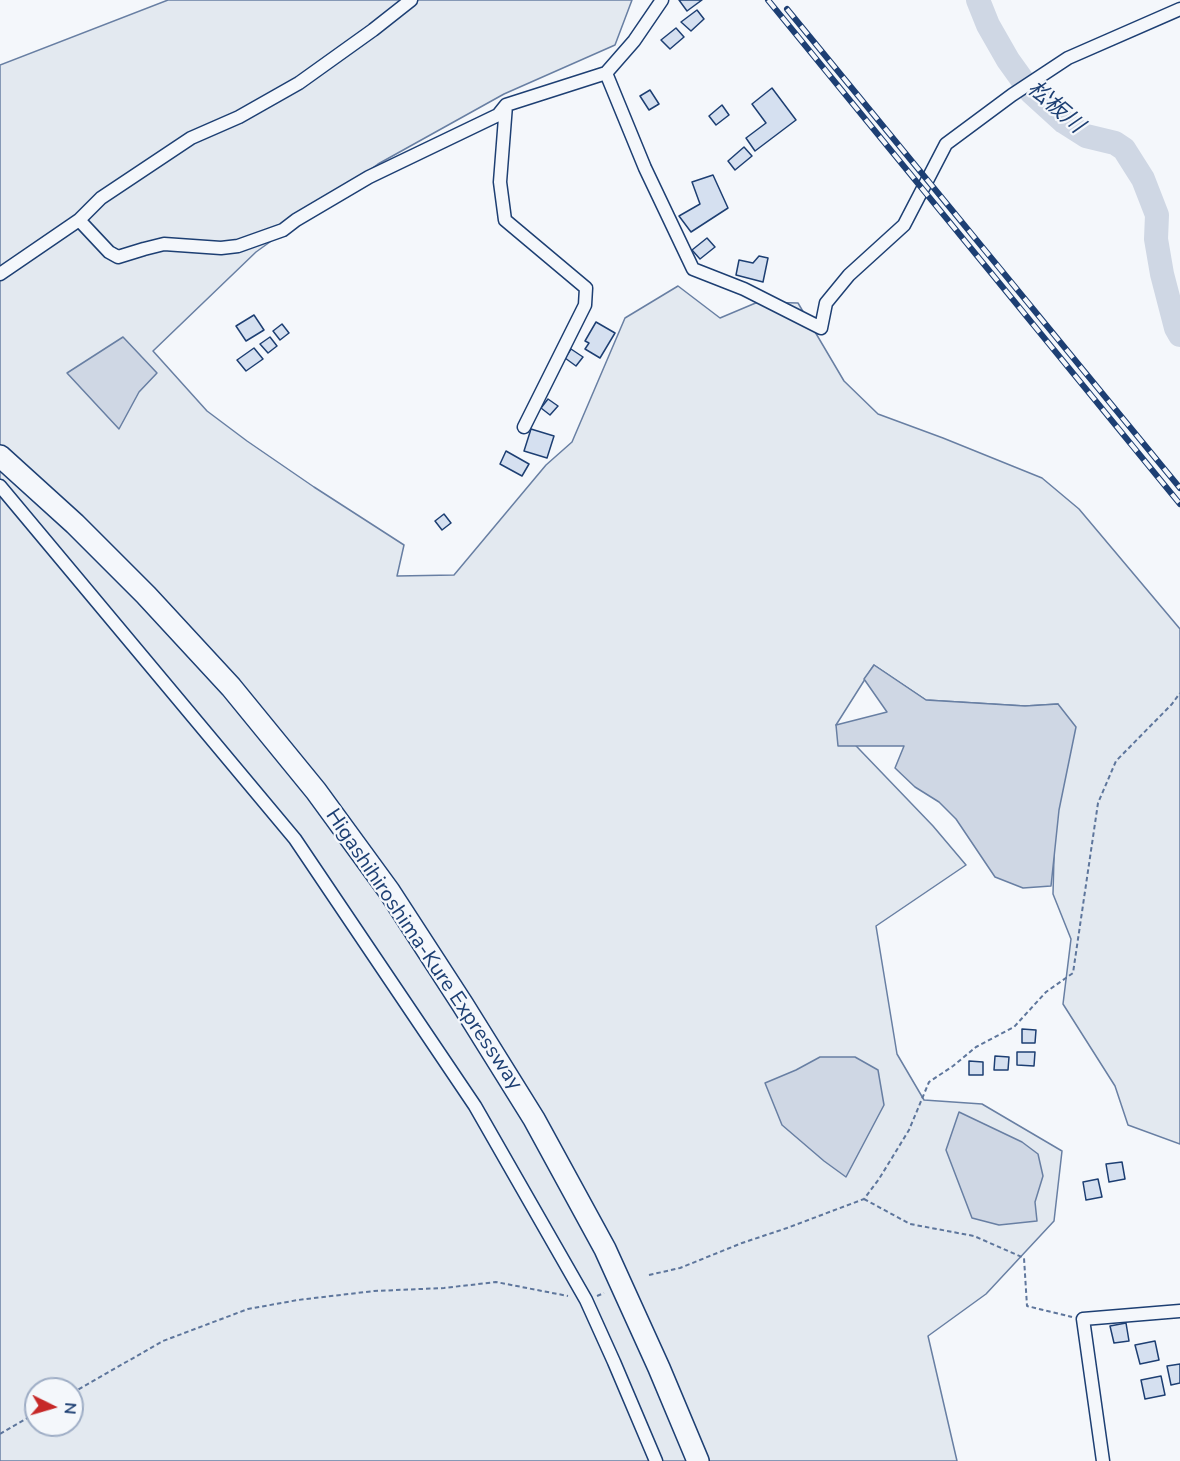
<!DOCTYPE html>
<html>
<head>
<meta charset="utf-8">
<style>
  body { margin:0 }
  #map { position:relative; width:1180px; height:1461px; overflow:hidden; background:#f4f7fb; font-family:"Nunito Sans",sans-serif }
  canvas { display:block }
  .north { position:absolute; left:24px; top:1377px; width:60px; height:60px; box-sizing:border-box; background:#f4f7fb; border:2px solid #9eadc5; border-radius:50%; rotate:95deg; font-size:16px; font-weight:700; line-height:24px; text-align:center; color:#1d3f73 }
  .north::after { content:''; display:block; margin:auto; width:21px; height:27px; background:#c62828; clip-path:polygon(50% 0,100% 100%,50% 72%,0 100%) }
</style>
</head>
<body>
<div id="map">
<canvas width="1180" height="1461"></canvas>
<div class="north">N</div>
</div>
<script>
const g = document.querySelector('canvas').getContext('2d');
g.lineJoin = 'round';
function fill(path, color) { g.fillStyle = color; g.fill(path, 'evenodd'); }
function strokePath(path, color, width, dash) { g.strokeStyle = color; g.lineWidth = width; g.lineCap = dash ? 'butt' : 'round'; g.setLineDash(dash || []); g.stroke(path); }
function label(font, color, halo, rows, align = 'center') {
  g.font = font + ' "Nunito Sans","Noto Sans JP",sans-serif'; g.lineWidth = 4.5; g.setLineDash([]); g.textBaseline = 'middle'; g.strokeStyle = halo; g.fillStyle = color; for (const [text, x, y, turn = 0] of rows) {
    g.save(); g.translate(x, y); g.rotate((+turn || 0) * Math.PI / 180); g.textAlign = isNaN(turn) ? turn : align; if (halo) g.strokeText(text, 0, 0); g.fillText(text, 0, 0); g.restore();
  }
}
const green = new Path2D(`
  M168 0H632L615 45 504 94 378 164 256 252 153 351 207 411 247 441 314 487 404 545 397 576 454 575 546 465 572 442 625 318 678 286 720 318 758 302 798 303 844 381 878 414 943 438 1042 478 1079 509 1180 629V1144L1128 1125 1115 1086 1063 1004 1071 939 1053 894 1058 704 1025 706 926 700 874 665 836 725 933 826 966 865 876 926 897 1054 924 1100 982 1104 1062 1151 1054 1221 986 1294 928 1336 957 1461H0V65ZM36 1389H72V1425H36Z`);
fill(green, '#e3e9f0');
strokePath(green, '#687fa3', 1.5);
const water = new Path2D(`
  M123 337 157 373 139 392 119 429 67 373Z
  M874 665 926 700 1025 706 1058 704 1076 727 1059 810 1051 886 1023 888 995 877 956 819 939 802 915 787 895 768 904 746H838L836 725 887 712 864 679Z
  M820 1057H855L878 1070 884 1105 846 1177 824 1161 782 1125 765 1083 796 1070Z
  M959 1112 1022 1142 1038 1154 1043 1176 1035 1202 1037 1221 999 1225 972 1218 946 1150Z`);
fill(water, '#cfd7e4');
strokePath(water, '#687fa3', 1.5);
strokePath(new Path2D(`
  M978 0 988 25 1008 60 1031 92 1064 122 1086 136 1115 143 1124 149 1143 179 1157 215 1156 239 1162 274 1176 328 1180 335`), '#cfd7e4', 24);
const building = new Path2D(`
  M679 0H702L687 11Z
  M697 10 704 19 691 31 681 22Z
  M676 28 684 37 670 49 661 40Z
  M772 88 796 120 755 151 746 138 766 123 752 104Z
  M650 90 659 104 649 110 640 96Z
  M722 105 729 115 716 125 709 116Z
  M744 147 752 156 735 170 728 161Z
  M713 175 728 208 691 232 679 216 700 204 692 182Z
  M707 238 715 247 700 259 692 250Z
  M759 256 768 258 763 282 736 275 739 260 753 263Z
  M254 315 264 330 246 341 236 326Z
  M596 322 615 333 600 358 585 349 589 343 585 341Z
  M282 324 289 333 280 340 273 331Z
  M270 337 277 346 268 353 260 344Z
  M254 348 263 359 246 371 237 360Z
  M571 349 583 357 576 366 565 358Z
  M548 399 558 406 550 415 541 408Z
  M531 429 554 436 547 458 524 451Z
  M506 451 529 464 522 476 500 464Z
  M444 514 451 523 442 530 435 521Z
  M1022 1029 1036 1030 1035 1043H1022Z
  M1017 1052H1035L1034 1066 1017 1065Z
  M995 1056 1009 1057 1008 1070H994Z
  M969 1061 983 1062V1075H969Z
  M1122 1162 1125 1179 1109 1182 1106 1164Z
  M1098 1179 1102 1197 1086 1200 1083 1182Z
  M1126 1323 1129 1341 1114 1343 1110 1326Z
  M1155 1341 1159 1360 1140 1364 1135 1345Z
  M1180 1364V1383L1171 1385 1167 1366Z
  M1161 1376 1165 1395 1145 1399 1141 1380Z`);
fill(building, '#d5e0f0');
strokePath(building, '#1d3f73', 1.5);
const minor = new Path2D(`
  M606 73 645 168 693 269 744 289 821 328 826 303 849 275 904 225 946 144 1012 95 1068 58 1180 9
  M506 105 500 182 505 220 586 288 585 305 524 427
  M79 220 109 252 118 257 144 249 164 244 221 248 238 246 283 230 296 220 369 177 498 115 506 105 606 73 634 41 662 0
  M0 274 79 220 101 198 191 138 239 117 299 83 373 30 411 0
  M0 486 295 839 475 1106 586 1300 614 1362 656 1461
  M1103 1461 1083 1319 1180 1311`);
const motorway = new Path2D(`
  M0 456 75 524 146 595 231 687 316 791 389 891 463 1005 534 1119 605 1249 659 1368 698 1461`);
strokePath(minor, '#1d3f73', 15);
strokePath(motorway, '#1d3f73', 24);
strokePath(new Path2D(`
  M864 1199 910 1224 974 1236 1024 1258 1027 1306 1072 1317
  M649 1275 680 1268 742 1243 787 1228 864 1199 879 1179 909 1130 929 1082 953 1066 976 1047 1014 1027 1046 992 1073 973 1098 803 1116 761 1172 704 1180 693
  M597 1296 604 1293
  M72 1393 163 1341 248 1309 298 1300 374 1291 444 1288 496 1282 568 1296
  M0 1434 36 1413`), '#5e769c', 2, [4.5, 3]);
strokePath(minor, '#f4f7fb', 12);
strokePath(motorway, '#f4f7fb', 21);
const rail = new Path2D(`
  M768 0 1180 504
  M787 9 1180 488`);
strokePath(rail, '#1d3f73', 6);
strokePath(rail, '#f4f7fb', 4, [11]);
label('21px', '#1d3f73', '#f4f7fb', [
  ["Higashihiroshima-Kure Expressway",423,950,56]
]);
label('italic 22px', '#1d3f73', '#f4f7fb', [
  ["松板川",1055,108,41]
]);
</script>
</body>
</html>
